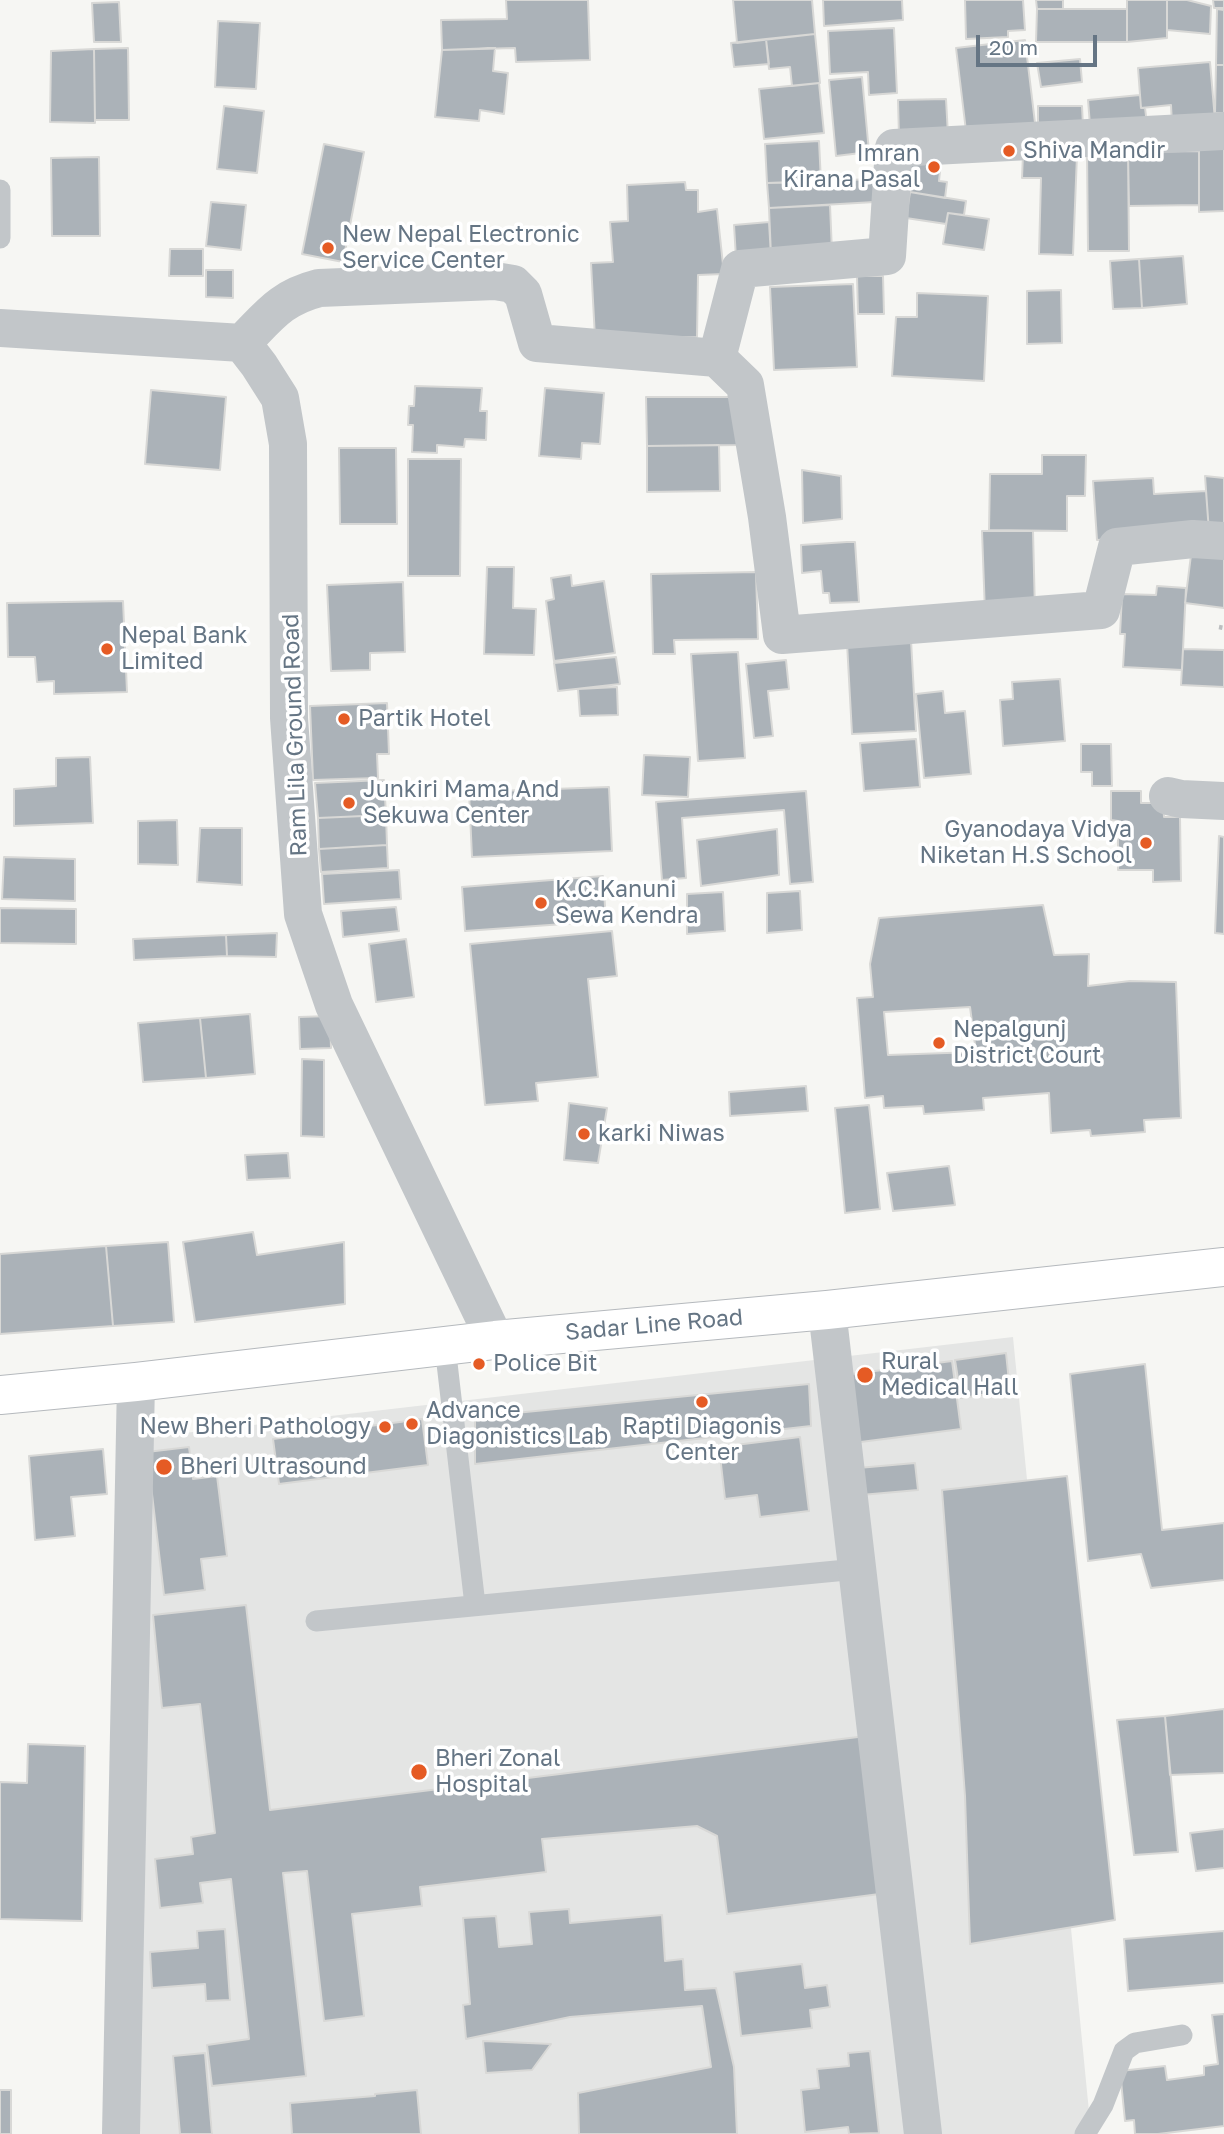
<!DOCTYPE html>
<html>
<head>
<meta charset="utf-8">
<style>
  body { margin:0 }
  #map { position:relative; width:1224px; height:2134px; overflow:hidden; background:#f6f6f3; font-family:"Golos Text",sans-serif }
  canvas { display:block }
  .scale { position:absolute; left:976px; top:35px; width:121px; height:32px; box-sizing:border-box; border:4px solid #657584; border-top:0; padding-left:9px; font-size:21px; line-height:24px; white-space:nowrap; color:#657584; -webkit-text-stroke:5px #fff; paint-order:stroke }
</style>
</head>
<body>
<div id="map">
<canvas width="1224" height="2134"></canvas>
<div class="scale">20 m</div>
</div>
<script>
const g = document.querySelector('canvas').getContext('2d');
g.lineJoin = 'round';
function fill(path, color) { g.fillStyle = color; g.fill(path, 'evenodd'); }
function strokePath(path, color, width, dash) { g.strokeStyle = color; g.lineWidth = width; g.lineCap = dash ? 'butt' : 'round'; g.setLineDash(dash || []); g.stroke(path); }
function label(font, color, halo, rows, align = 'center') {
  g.font = font + ' "Golos Text",sans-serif'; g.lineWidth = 7; g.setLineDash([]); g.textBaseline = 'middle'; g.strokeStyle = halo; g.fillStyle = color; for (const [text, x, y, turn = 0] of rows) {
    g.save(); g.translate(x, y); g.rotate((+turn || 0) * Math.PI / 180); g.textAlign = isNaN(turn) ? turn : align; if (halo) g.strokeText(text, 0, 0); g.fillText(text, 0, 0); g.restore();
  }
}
fill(new Path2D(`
  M1013 1337 1091 2132 1084 2134H869L879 2132 870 2051 848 2053 849 2066 817 2069 819 2088 805 2131 848 2127 849 2134H737L716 1988 685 1990 683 1959 665 1961 662 1916 570 1923 569 1909 532 1944 499 1947 496 1916 463 1919 470 2004 463 2006 467 2039 570 2017 702 2006 711 2067 578 2093 579 2134H421L417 2090 376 2094 375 2096 290 2103 292 2134H213L205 2053 173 2056 180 2134H132L141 1438ZM952 1361 961 1429 844 1375ZM808 1384 810 1426 475 1464V1417ZM421 1419 427 1465 279 1484 274 1439ZM800 1437 809 1511 760 1517 757 1495 725 1499 719 1447ZM147 1452 193 1479 217 1477 227 1556 201 1559 205 1590 164 1595ZM915 1463 917 1490 861 1495 858 1468ZM245 1605 270 1810 873 1735 887 1893 727 1914 717 1836 697 1826 542 1839 545 1872 420 1887 422 1906 352 1914 364 2016 324 2019 307 1871 283 1873 306 2075 213 2086 207 2045 249 2039 231 1879 200 1883 203 1902 160 1908 155 1859 193 1854 191 1837 215 1833 200 1704 162 1708 154 1615ZM225 1929 230 2000 207 2001 205 1984 152 1988 150 1952 198 1948 197 1931ZM802 1964 805 1988 828 1986 829 2007 810 2010 812 2028 741 2036 734 1972Z`), '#e4e5e4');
const building = new Path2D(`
  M506 0H588L590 60 516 62 515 48 442 50 441 20 507 19Z
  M733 0H812L815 34 737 43Z
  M823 0H902L903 20 824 26Z
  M965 0H1023L1025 30 1008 31V37L966 39Z
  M1036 0H1063V9H1037Z
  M1127 0H1167V38L1127 42Z
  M1167 0H1187L1211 6 1210 34 1167 30Z
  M1213 0H1224V8H1214Z
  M119 2 121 42H94L92 3Z
  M1037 9H1127V42H1036Z
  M1217 9 1224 10V65H1216Z
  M218 21 260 23 256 89 215 87Z
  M894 28 897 93 869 95 868 72 830 74 828 31Z
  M815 34 820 83 792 86 790 67 769 69 766 39Z
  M766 39 769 64 734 67 731 43Z
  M1025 40 1035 123 966 131 956 48Z
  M128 48 129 120H95L94 49Z
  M495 48 493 71 508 73 504 114 480 110 479 121 435 117 442 50Z
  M94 49 95 123 50 122 51 51Z
  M1080 59 1082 82 1041 87 1037 63Z
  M1210 62 1215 120 1172 124 1171 105 1141 108 1138 68Z
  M1216 65H1224V113H1215Z
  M862 77 869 152 836 156 829 80Z
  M819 83 824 133 764 139 759 89Z
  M1140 95 1141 108H1145L1147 124 1090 125 1088 100Z
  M946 99 948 135 899 137 898 100Z
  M224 106 264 111 257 173 217 169Z
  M1038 106H1082L1083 126 1038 127Z
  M819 141 821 182 767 183 765 144Z
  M324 144 364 152 343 262 302 254Z
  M1199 147H1224V211L1199 212Z
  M1199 151V205L1129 206 1128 152Z
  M1087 152H1128L1129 251H1088Z
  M1023 154 1077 155 1073 255 1039 254 1041 178H1022Z
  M99 157 100 236H52L51 158Z
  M941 162 939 181 947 182 945 198 910 192 909 164Z
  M874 179 875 202 769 208 767 183Z
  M685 182 686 190H698V212L717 209 724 274 698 275 697 337 595 338 591 263 613 262 610 222 628 221 627 185Z
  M910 192 966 201 964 215 948 213 946 224 906 218Z
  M211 202 246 205 241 250 206 246Z
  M830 205 832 252 771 256 769 208Z
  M948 213 989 219 984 250 943 244Z
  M769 222 771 256 736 258 734 225Z
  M170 249H203V276H169Z
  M1183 256 1187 304 1142 308 1139 259Z
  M1139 259 1142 308 1113 309 1110 261Z
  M206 270H233V298L206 297Z
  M857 276H883L884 314H858Z
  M853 284 857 367 774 370 770 287Z
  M1061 290 1062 343 1027 344V291Z
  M917 293 988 296 984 381 892 376 896 317H917Z
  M415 386 482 388 480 411H487L486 440 465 439 464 447 437 445V453L412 452 413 425H408L409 406H414Z
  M545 388 604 393 600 444 582 443 581 459 539 456Z
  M151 390 226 397 220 470 145 464Z
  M646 397H740V445L647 446Z
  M719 445 720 491 647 492V446Z
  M339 448H396L397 524H340Z
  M1042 455H1086L1085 496H1067V531L989 530 990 474H1042Z
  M408 459H461L460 576H408Z
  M802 470 841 476 842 519 803 523Z
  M1205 476 1224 478V531L1209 532Z
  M1153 478 1154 494 1206 491 1209 532 1097 540 1093 481Z
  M982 531H1033L1035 612 985 613Z
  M847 542H855L859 602 830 603 829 593H823L821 571 802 573 801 545Z
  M1192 547 1224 548V608L1185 603Z
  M487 567H514L513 608 536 609 534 655 484 654Z
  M756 572 758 639 674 640 675 654H653L651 574Z
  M571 575 572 586 604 581 615 653 554 661 546 601 554 599 551 578Z
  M403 582 405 652 370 653V670L331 671 327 585Z
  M1157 586 1186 588 1182 670 1123 667 1125 634H1120L1122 594 1156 595Z
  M123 601 127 692 54 694V681L37 682 35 657H8L7 603Z
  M911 640 916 731 852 734 847 643Z
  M1183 649 1224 650V687L1181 685Z
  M738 652 745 758 698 761 691 654Z
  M616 657 620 684 558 691 554 663Z
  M786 660 789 689 768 691 773 736 754 738 746 664Z
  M1060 679 1065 741 1003 746 1000 700 1013 699 1012 682Z
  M617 687 618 715 580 716 578 689Z
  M943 691 945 713 965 711 971 774 924 778 916 694Z
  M387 703 389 754H377L378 778 313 780 310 706Z
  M916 739 920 787 864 791 860 743Z
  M1081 744H1111L1112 786H1092V772H1081Z
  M644 755 690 757 688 797 642 795Z
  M90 757 93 823 14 826V789L56 786V758Z
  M384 780 386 815 318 818 315 783Z
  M609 787 612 851 472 857 469 792Z
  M806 791 813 882 790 884 784 810 682 818 686 878 662 880 656 802Z
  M1111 791H1141V803H1163L1164 817H1180L1181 881 1153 882V870H1118V821L1111 820Z
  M386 815 387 845 319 849 318 818Z
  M177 820 178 865 138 864V821Z
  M200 828H242V885L197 882Z
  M777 829 779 875 701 886 697 840Z
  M1219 836 1224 837V934L1215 933Z
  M387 845 388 868 321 872 319 849Z
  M4 857 75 859V901L2 899Z
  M399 870 401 899 324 904 322 874Z
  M603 876 606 921 465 931 462 887Z
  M800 891 802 930 767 933V893Z
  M723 892 725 931 687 934V894Z
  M1043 905 1054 955 1089 954 1088 986 1130 981 1176 982 1181 1118 1144 1120 1145 1132 1091 1136 1090 1130 1051 1133 1049 1093 983 1098 984 1110 924 1114 923 1106 884 1108 883 1096 865 1098 857 998 873 997 870 964 879 918ZM970 1007 976 1052 888 1055 884 1012Z
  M396 907 399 931 343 937 341 911Z
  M0 908 76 909V944L0 943Z
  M612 931 617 976 588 979 598 1077 536 1083 538 1101 485 1105 470 944Z
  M277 933 276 957 227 956 226 935Z
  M226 935 227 956 134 960 133 939Z
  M406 939 414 997 376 1002 369 944Z
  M250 1014 255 1074 206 1078 200 1018Z
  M330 1016 331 1048 300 1049 299 1017Z
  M200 1018 206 1078 143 1082 138 1023Z
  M302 1059 324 1060V1137L301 1136Z
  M806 1086 808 1111 730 1116 729 1092Z
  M569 1103 607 1108 598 1163 564 1160Z
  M869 1105 880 1209 845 1213 835 1108Z
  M288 1153 290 1178 247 1180 245 1155Z
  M949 1166 955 1205 893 1211 887 1173Z
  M253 1232 257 1255 344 1242 345 1304 195 1322 183 1242Z
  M168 1242 174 1322 113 1326 106 1246Z
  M106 1246 113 1326 0 1334V1254Z
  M1006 1353 1010 1391 961 1398 955 1360Z
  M952 1361 961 1429 853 1443 844 1375Z
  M1145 1364 1162 1530 1224 1523V1580L1151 1588 1141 1554 1088 1561 1070 1374Z
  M809 1384 811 1426 475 1464V1417Z
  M422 1419 428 1465 279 1484 273 1439Z
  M800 1437 809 1511 760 1517 757 1495 725 1499 719 1447Z
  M189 1447 193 1479 217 1476 227 1556 201 1559 205 1590 164 1595 147 1452Z
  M103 1449 107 1494 71 1497 75 1536 35 1540 29 1456Z
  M915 1463 918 1490 861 1495 858 1468Z
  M1067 1476 1115 1920 970 1944 965 1796 942 1490Z
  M246 1605 270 1810 874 1735 887 1893 727 1914 717 1836 697 1826 542 1839 546 1872 420 1887 422 1906 352 1914 364 2016 324 2021 307 1871 283 1873 306 2076 212 2086 207 2045 249 2039 231 1879 200 1883 203 1903 160 1908 155 1859 193 1854 191 1837 215 1833 200 1704 162 1708 153 1615Z
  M1224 1709V1773L1170 1775 1165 1716Z
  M1165 1716 1178 1852 1134 1855 1117 1720Z
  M28 1744 85 1746 82 1921 0 1919V1782L27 1783Z
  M1224 1829V1868L1196 1871 1190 1833Z
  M569 1909 570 1923 662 1915 665 1961 683 1959 685 1990 716 1988 734 2067 737 2134H579L578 2093 711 2067 702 2006 570 2017 466 2039 463 2005 470 2004 463 1918 496 1916 499 1947 532 1944 529 1912Z
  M225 1929 230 2000 206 2001 205 1984 152 1988 150 1952 198 1948 197 1931Z
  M1224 1931V1983L1128 1991 1124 1939Z
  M802 1964 805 1988 827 1985 830 2007 810 2010 812 2028 741 2036 734 1972Z
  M1224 2014V2126L1158 2134H1135L1134 2120 1125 2121 1120 2071 1165 2066 1167 2080 1204 2075V2066L1218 2064 1212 2015Z
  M483 2041 551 2044 532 2070 486 2073Z
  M870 2051 879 2133 849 2134 848 2127 805 2132 801 2090 819 2088 817 2069 849 2066 848 2053Z
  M205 2053 212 2134H180L173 2056Z
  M0 2090H11V2134H0Z
  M417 2090 421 2134H292L290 2103 375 2096V2094Z`);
fill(building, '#abb2b8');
strokePath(building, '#d8d8d6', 2);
const primary = new Path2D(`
  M0 1395 136 1382 495 1340 827 1310 1224 1267`);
strokePath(primary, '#b5b9bd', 40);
strokePath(new Path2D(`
  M1219 627 1224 628`), '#bcbec0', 4.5, [3.5, 3.5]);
strokePath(new Path2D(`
  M0 190V238
  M445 1346 475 1605
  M316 1621 857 1569
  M1085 2134 1103 2105 1124 2051 1135 2043 1182 2035`), '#c2c6c9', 21);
strokePath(new Path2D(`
  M0 328 242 343 259 365 280 398 288 444 289 718 303 914 334 1005 495 1340
  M242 343C269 316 280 298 319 288L495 281 513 284 523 294 537 343 717 358 745 385 767 517 782 635 1101 610 1117 547 1193 539 1224 541
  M717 358 740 269 887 256 894 148 1224 131
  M1168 796 1181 799 1224 801
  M827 1310 923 2134
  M121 2134 136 1382`), '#c2c6c9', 38);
strokePath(primary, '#fff', 38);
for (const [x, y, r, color] of [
  [1009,151,7,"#e55b24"],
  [934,167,7,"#e55b24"],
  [328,248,7,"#e55b24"],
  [107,649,7,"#e55b24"],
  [344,719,7,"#e55b24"],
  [349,803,7,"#e55b24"],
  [1146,843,7,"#e55b24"],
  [541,903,7,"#e55b24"],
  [939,1043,7,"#e55b24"],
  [584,1134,7,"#e55b24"],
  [479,1364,7,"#e55b24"],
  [865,1375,9,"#e55b24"],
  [702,1402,7,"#e55b24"],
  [412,1424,7,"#e55b24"],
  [385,1427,7,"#e55b24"],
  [164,1467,9,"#e55b24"],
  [419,1772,9,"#e55b24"]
]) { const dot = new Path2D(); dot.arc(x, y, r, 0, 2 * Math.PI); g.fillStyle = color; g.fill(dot); strokePath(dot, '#fff', 2.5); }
label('23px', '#657584', '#fff', [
  ["Shiva Mandir",1023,151],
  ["Imran",920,154,"right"],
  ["Kirana Pasal",920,180,"right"],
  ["New Nepal Electronic",342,235],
  ["Service Center",342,261],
  ["Nepal Bank",121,636],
  ["Limited",121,662],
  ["Partik Hotel",358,719],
  ["Junkiri Mama And",363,790],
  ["Sekuwa Center",363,816],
  ["Gyanodaya Vidya",1132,830,"right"],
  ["Niketan H.S School",1132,856,"right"],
  ["K.C.Kanuni",555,890],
  ["Sewa Kendra",555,916],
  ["Nepalgunj",953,1030],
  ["District Court",953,1056],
  ["karki Niwas",598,1134],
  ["Rural",881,1362],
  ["Medical Hall",881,1388],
  ["Police Bit",493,1364],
  ["Advance",426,1411],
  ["Diagonistics Lab",426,1437],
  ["New Bheri Pathology",371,1427,"right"],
  ["Rapti Diagonis",702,1427,"center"],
  ["Center",702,1453,"center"],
  ["Bheri Ultrasound",180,1467],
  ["Bheri Zonal",435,1759],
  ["Hospital",435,1785]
], 'left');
label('23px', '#657584', '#fff', [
  ["Ram Lila Ground Road",295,735,-92],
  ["Sadar Line Road",654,1325,-5]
]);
</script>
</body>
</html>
